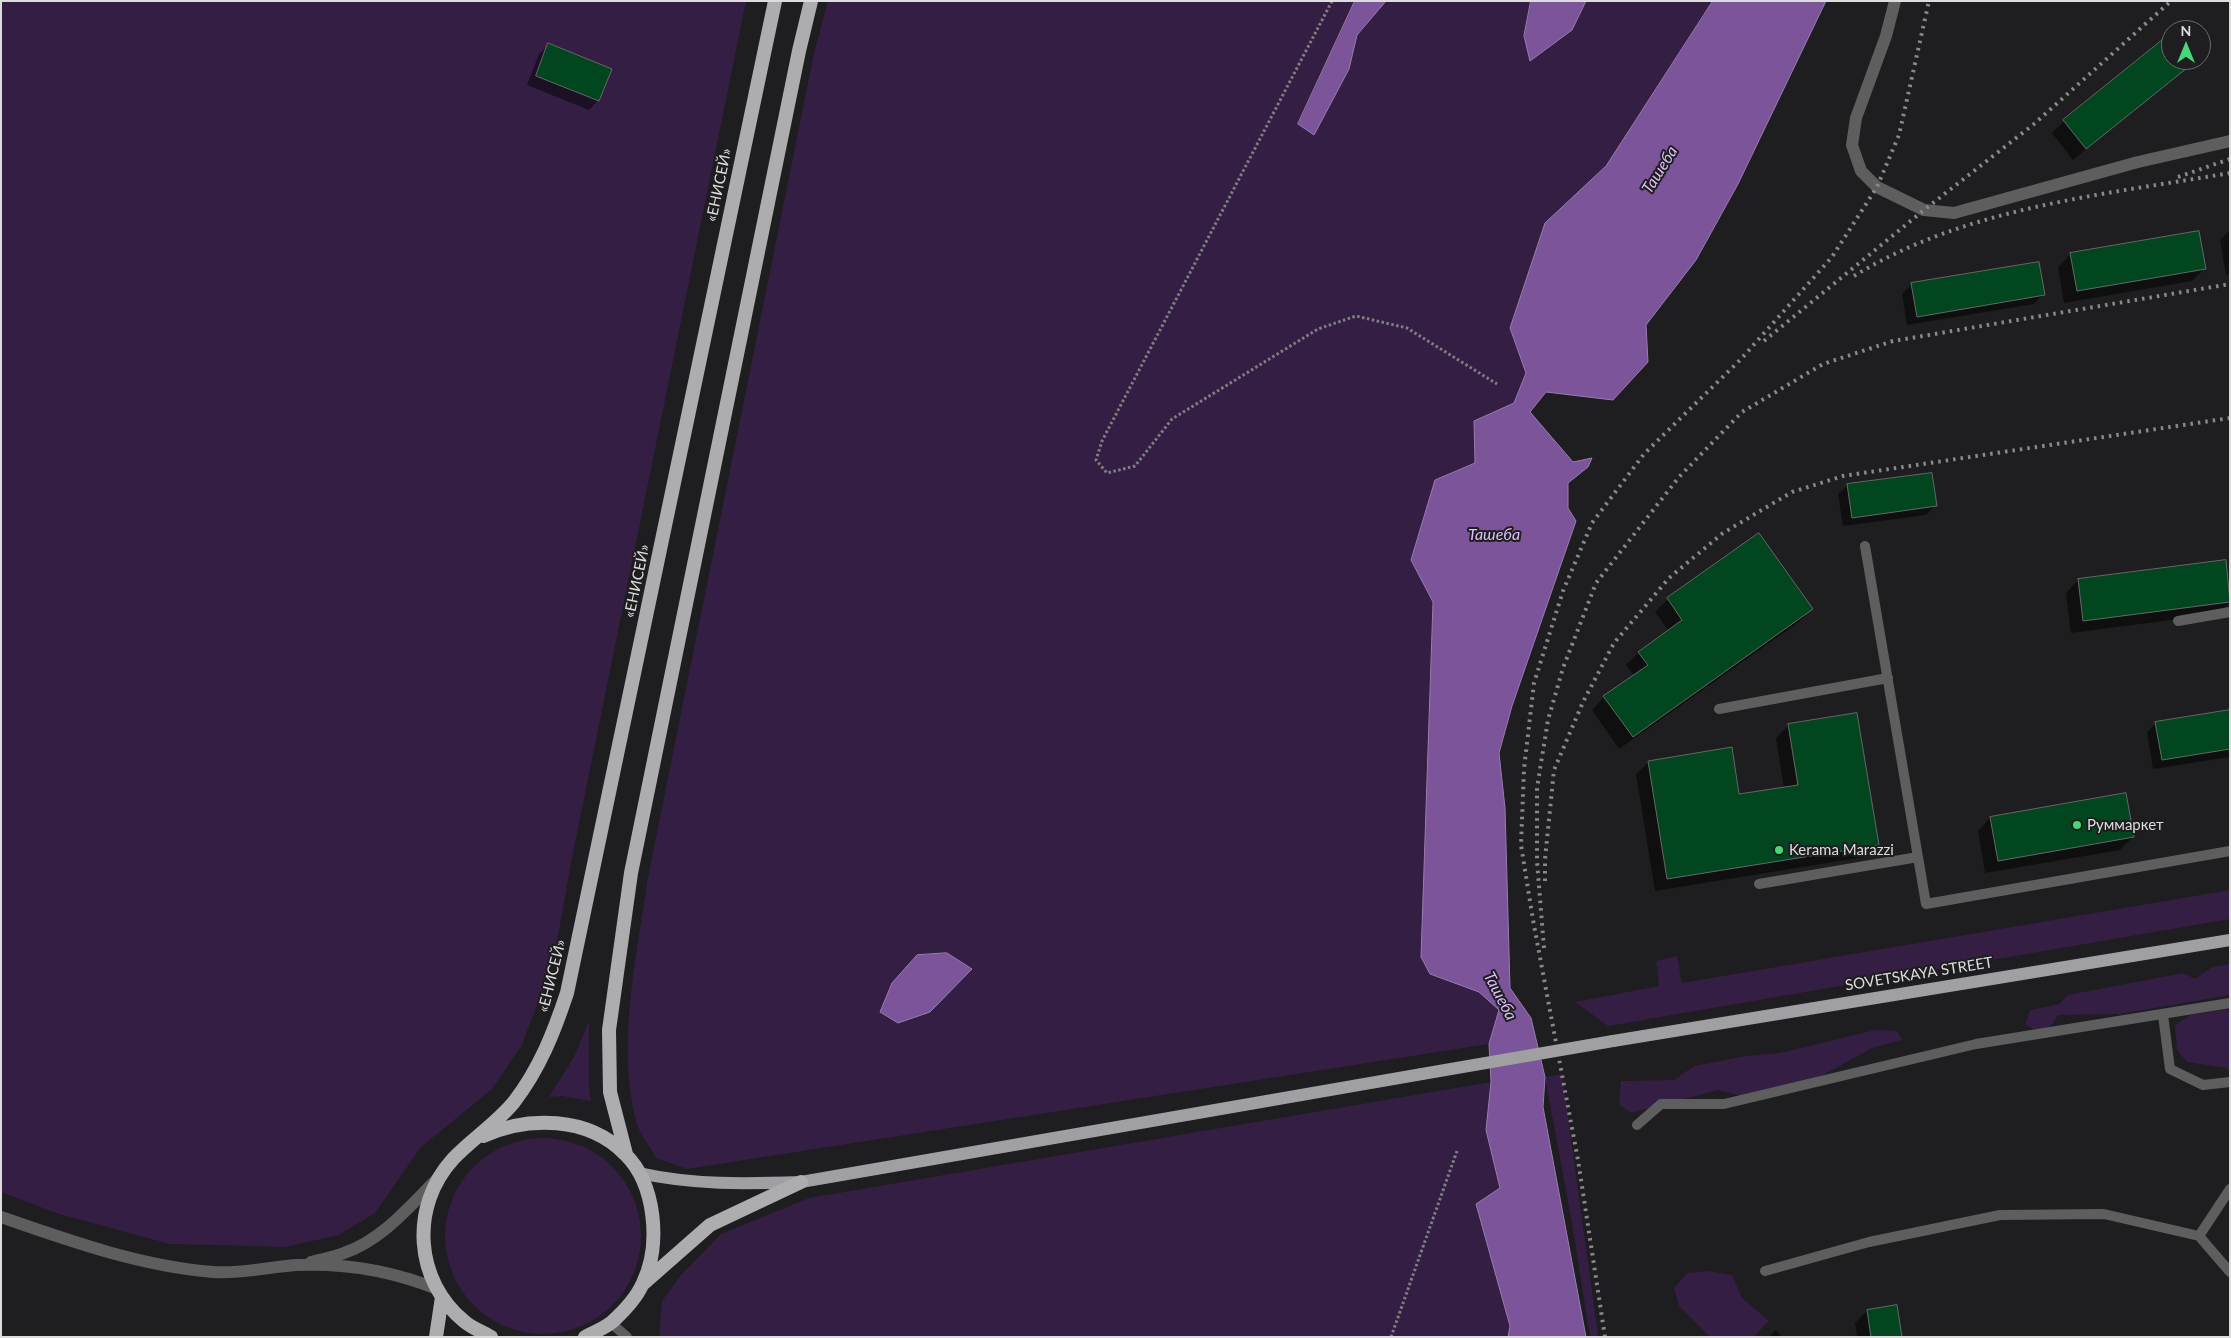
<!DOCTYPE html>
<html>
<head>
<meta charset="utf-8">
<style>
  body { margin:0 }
  #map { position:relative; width:2231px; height:1338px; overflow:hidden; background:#1e1d1f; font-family:Lato,sans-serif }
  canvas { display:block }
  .frame { position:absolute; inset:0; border:2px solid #ddddde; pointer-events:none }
  .north { position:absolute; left:2161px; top:20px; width:50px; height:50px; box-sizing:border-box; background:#1e1d1f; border:1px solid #6a6a6b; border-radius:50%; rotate:0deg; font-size:14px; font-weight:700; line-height:20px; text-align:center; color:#ddddde }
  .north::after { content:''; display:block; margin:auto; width:18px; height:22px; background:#47d779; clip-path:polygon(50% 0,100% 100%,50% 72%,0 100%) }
</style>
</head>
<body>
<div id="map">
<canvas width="2231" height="1338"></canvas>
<div class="frame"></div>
<div class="north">N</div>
</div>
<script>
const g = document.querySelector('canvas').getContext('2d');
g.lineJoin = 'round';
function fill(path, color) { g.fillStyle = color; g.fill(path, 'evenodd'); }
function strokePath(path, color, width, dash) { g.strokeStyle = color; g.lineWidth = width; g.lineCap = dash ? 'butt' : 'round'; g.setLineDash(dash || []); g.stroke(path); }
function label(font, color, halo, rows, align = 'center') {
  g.font = font + ' Lato,sans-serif'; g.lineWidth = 4; g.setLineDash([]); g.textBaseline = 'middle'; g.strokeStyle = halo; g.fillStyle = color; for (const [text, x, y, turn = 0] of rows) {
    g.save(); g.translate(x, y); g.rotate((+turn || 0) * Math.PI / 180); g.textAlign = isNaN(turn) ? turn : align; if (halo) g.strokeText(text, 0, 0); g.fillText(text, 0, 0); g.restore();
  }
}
fill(new Path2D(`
  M1 1H746L572 858 553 964 521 1047 491 1090 421 1147 375 1213 339 1235 285 1247 170 1244 56 1213 1 1192Z
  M828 1H1355L1298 124 1314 134 1349 69 1357 35 1386 1H1531L1524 36 1530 61 1572 30 1586 1H1713L1606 166 1545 223 1510 328 1526 373 1514 403 1474 421 1475 463 1435 480 1411 560 1433 602 1429 708 1430 974 1479 992 1499 1010 1489 1044 687 1169 656 1158C650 1146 639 1133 636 1121 616 1045 637 954 648 877L814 53Z
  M2230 890V919L1608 1026 1575 1002 1659 986 1656 961 1677 956 1682 983Z
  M2230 964V995L2120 1014 2058 1015 2051 1026 2038 1031 2025 1025 2030 1010 2059 1004 2068 995 2183 973 2195 979 2212 967Z
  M2230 1009V1073L2227 1068 2187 1062 2177 1050 2175 1025 2190 1015Z
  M589 1021V1088L591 1101 562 1096 549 1097 574 1057Z
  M1875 1030 1897 1031 1902 1040 1872 1048 1818 1078 1743 1096 1718 1090 1631 1113 1619 1104 1621 1081 1674 1080 1694 1066 1746 1056 1780 1053Z
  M1562 1074 1598 1334V1337H1590L1572 1223 1545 1077Z
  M1491 1082 1486 1130 1500 1188 1497 1276 1510 1327 1508 1337H659L662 1301 680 1276 721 1234 809 1198Z
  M445 1236a98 98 0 1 1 196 0a98 98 0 1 1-196 0Z
  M1708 1271 1732 1275 1742 1298 1769 1321 1755 1335 1756 1337H1710L1679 1306 1674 1288 1687 1273Z`), '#341e44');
const water = new Path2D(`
  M1355 1H1386L1357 35 1349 69 1314 135 1298 124Z
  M1531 1H1586L1572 30 1530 61 1524 36Z
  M1713 1H1826L1738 184 1696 260 1646 325 1648 362 1613 400 1546 392 1530 412 1573 462 1592 458 1588 467 1568 483V508L1576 521 1512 706 1499 753 1505 808 1510 988 1531 1018 1545 1077 1543 1107 1586 1337H1508L1510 1326 1476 1204 1500 1188 1486 1130 1491 1082 1489 1044 1499 1010 1479 992 1430 974 1421 957 1433 602 1411 560 1435 480 1475 463 1474 421 1514 403 1526 373 1510 328 1545 223 1606 166Z
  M947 953 972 969 930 1012 898 1023 880 1012 892 983 917 955Z`);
fill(water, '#7b549a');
strokePath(water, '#987dae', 1);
fill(new Path2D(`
  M2171 43V60H2184L2188 65 2073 160 2052 133 2064 121Z
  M549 45 598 100 589 110 527 85 539 54Z
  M2230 230V274L2226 275 2220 240Z
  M2071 254 2205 268 2192 281 2064 303 2058 267Z
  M1912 284 2043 294 2034 304 1907 325 1902 294Z
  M1848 485 1935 506 1926 515 1843 526 1838 494Z
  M1759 535 1811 609 1799 622 1619 749 1592 710 1604 697 1634 676 1626 665 1639 652 1669 631 1655 612 1668 599Z
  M2225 561 2230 602 2218 614 2071 633 2066 593 2078 580Z
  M2230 711V757L2153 769 2147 732 2156 723Z
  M1789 725 1877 845 1864 857 1655 891 1636 774 1649 762 1738 796 1784 788 1776 738ZM1789 733H1791L1800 791H1798Z
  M1990 818 2133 837 2120 850 1985 873 1978 831Z
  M1896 1306 1901 1337H1857L1855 1323 1867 1311Z
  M1776 1330 1782 1337H1769Z`), '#0007');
const building = new Path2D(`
  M2171 33V60H2197L2086 149 2063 120Z
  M548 43 612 69 599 101 536 76Z
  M2199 231 2206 269 2077 291 2070 253Z
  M2039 262 2045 295 1917 317 1911 283Z
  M1932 473 1937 506 1852 518 1847 484Z
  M1759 533 1813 609 1633 737 1603 696 1648 665 1638 652 1682 620 1667 598Z
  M2226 560 2230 602 2083 621 2078 579Z
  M2230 710V749L2162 760 2155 722Z
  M1857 713 1879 845 1667 879 1648 761 1732 747 1739 794 1798 785 1788 724Z
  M2126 793 2134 837 1998 861 1990 817Z
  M1897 1305 1902 1337H1871L1867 1310Z`);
fill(building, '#02461f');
strokePath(building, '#666866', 1);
strokePath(new Path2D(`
  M1332 1 1102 441 1096 460 1107 473 1135 466 1172 419 1318 329 1356 316 1407 328 1497 384
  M1391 1337 1457 1151`), '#7f7f80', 3, [2.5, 2.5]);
strokePath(new Path2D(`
  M1865 546 1926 904 2230 851
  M2178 621 2230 612
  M1719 709 1888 678
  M1759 884 1918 857
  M2163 1015 2170 1069 2203 1085 2230 1082
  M1637 1125 1661 1104H1724L1976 1044 2230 1003
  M2230 1189 2199 1236 2230 1272
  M1765 1271 1869 1242 2000 1215 2104 1214 2199 1236
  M611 1323 627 1337`), '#5e5e5f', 10);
strokePath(new Path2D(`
  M1895 1 1886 36 1856 118 1852 145 1861 171 1877 187 1924 210 1954 213 2138 162 2230 141`), '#5e5e5f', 12);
strokePath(new Path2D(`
  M1 1217C70 1241 140 1266 213 1272 240 1274 269 1267 296 1265 344 1263 393 1271 437 1289
  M311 1262C322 1259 334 1257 344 1253 382 1240 410 1206 437 1179`), '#5e5e5f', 12);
strokePath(new Path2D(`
  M1613 1041 2230 940
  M639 1173C693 1185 745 1184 801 1182L1422 1074`), '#a09fa1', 12);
strokePath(new Path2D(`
  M483 1136C528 1116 588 1116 625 1154 656 1184 661 1246 643 1283 637 1297 623 1312 612 1322 605 1328 594 1332 585 1337
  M626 1154 610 1092 609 1030 631 873 799 51 811 1
  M644 1283 710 1225 801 1182
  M436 1337 442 1297
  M491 1337C483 1332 472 1328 465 1322 414 1281 410 1206 453 1159 472 1139 497 1123 514 1102 540 1068 554 1032 567 993L775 1`), '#adacae', 14);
strokePath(new Path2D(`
  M2178 177 2230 159
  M1854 276C1967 207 2102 195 2230 173
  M1764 341 1924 210 2034 124 2171 1
  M1545 881V859L1554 770 1583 702 1614 643 1669 578 1723 533 1792 492 1843 476 2230 418
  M1544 948 1537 861V788L1548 720 1563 668 1596 583 1679 477 1742 412 1823 364 1893 341 2230 284
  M1605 1337 1578 1160 1533 920 1521 845 1524 769 1534 683 1563 591 1592 523 1644 454 1741 359 1832 257 1877 187 1899 135 1929 1`), '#89888a', 4, [2.5, 5]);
strokePath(new Path2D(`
  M1422 1074 1613 1041`), '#a09fa1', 12);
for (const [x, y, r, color] of [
  [2077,825,5,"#47d779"],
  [1779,850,5,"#47d779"]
]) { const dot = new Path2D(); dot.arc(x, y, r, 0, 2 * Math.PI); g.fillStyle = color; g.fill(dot); strokePath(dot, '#1e1d1f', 2); }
label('15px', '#ddddde', '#1e1d1f', [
  ["«ЕНИСЕЙ»",719,185,-78],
  ["«ЕНИСЕЙ»",637,581,-78],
  ["SOVETSKAYA STREET",1919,974,-9],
  ["«ЕНИСЕЙ»",552,976,-76]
]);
label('15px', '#ddddde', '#1e1d1f', [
  ["Руммаркет",2087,825],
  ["Kerama Marazzi",1789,850]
], 'left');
label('italic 16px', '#debff9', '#1e1d1f', [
  ["Ташеба",1660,170,-58],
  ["Ташеба",1494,535],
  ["Ташеба",1500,996,62]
]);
</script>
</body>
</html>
